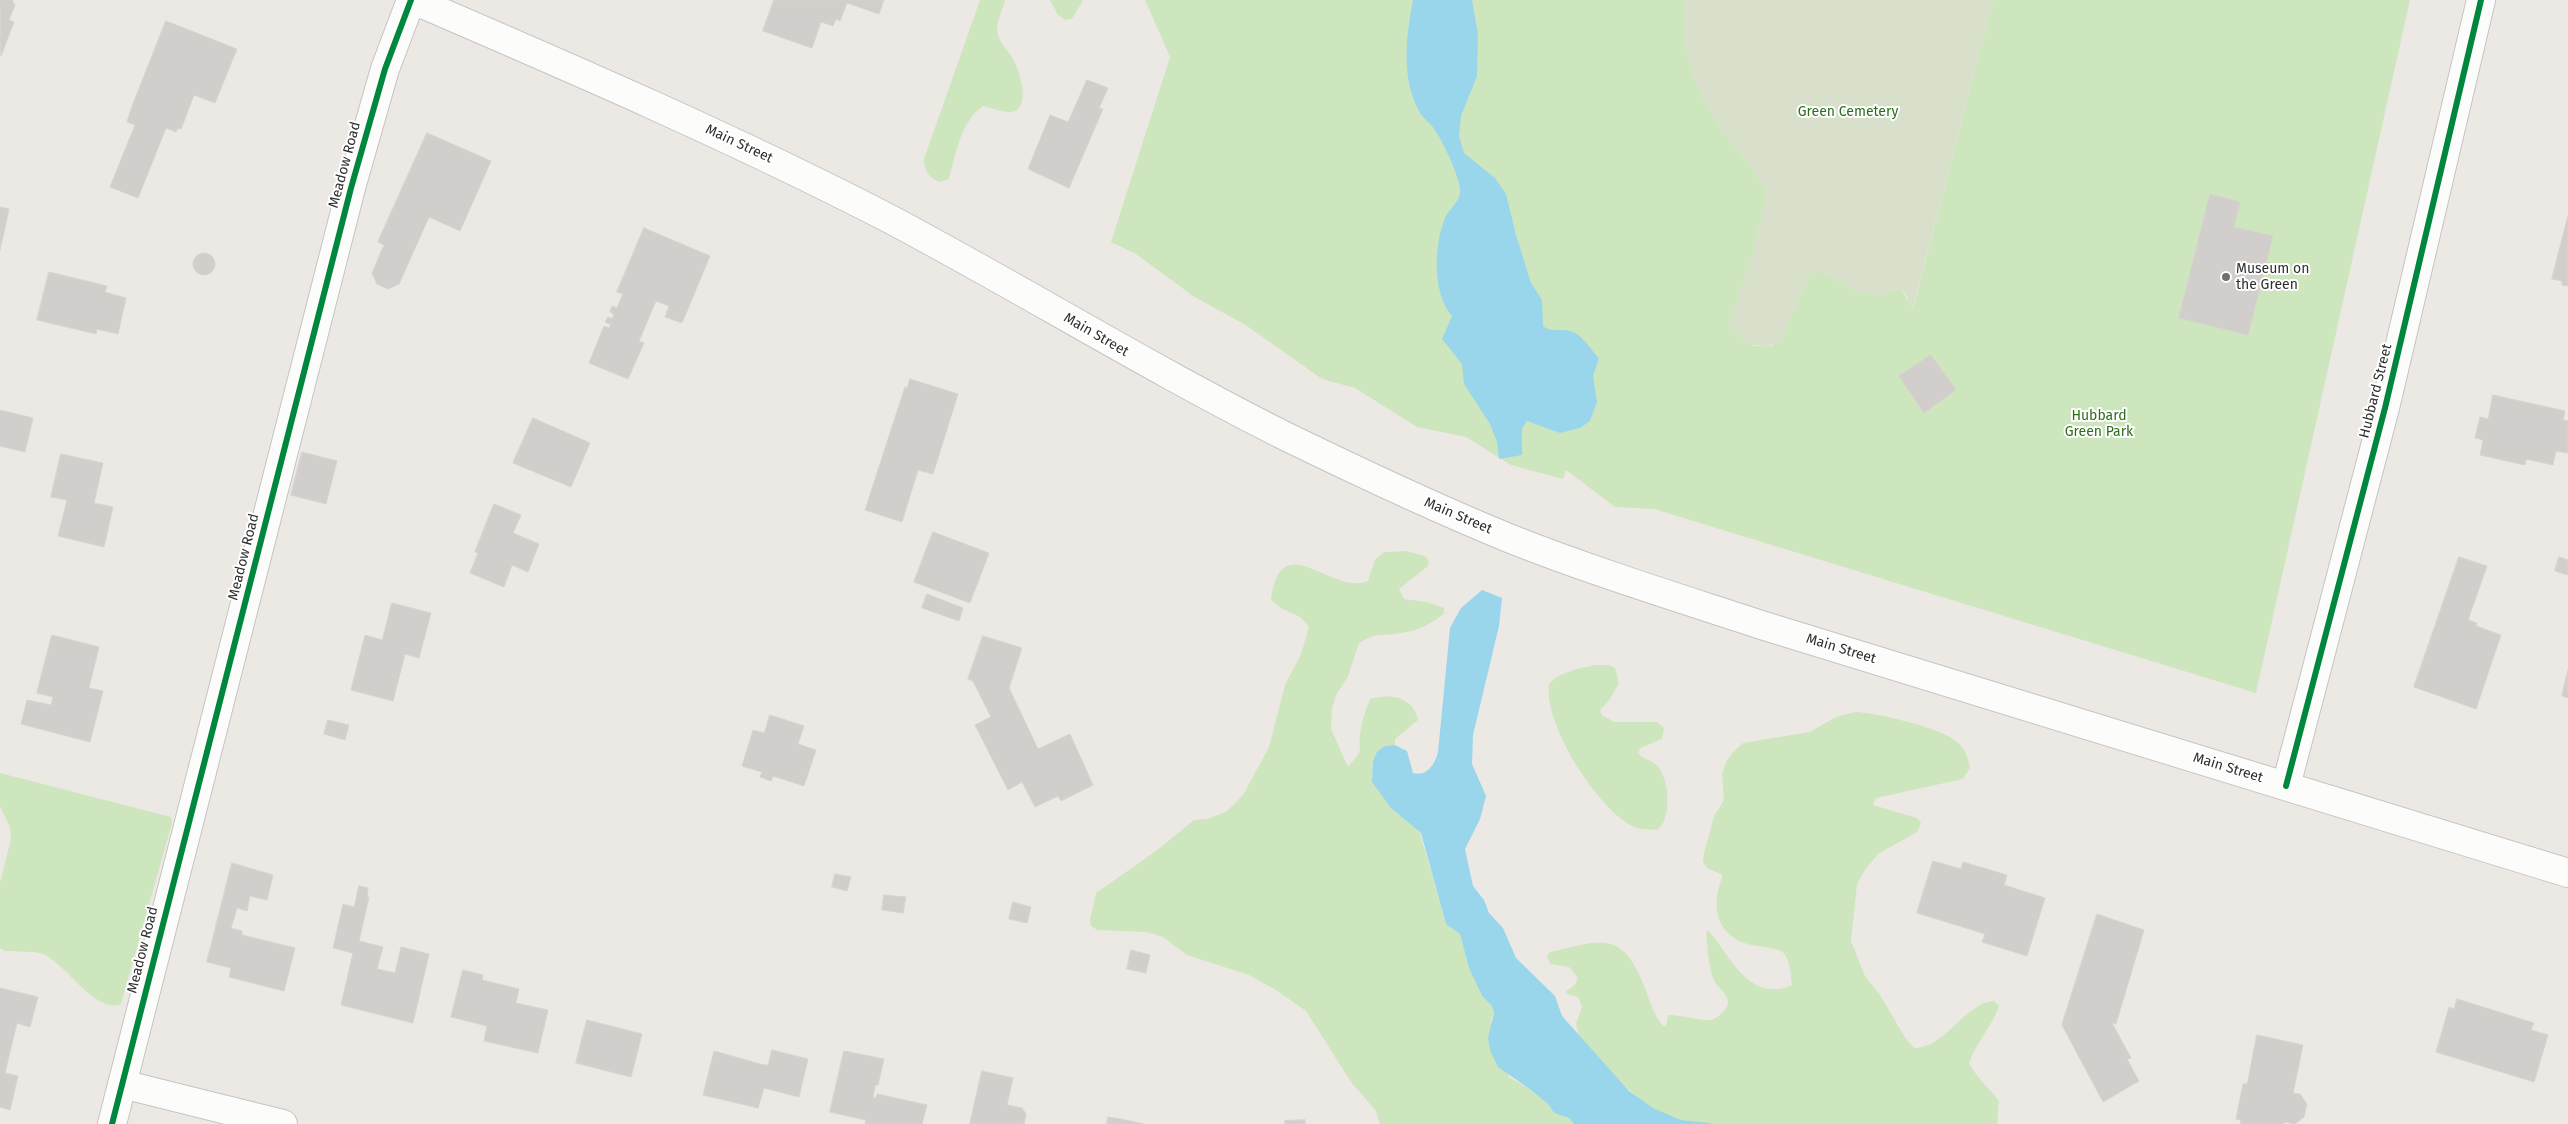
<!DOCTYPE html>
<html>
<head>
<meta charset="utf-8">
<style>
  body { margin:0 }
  canvas { display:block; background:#ece8e4 }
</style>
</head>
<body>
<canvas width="2568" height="1124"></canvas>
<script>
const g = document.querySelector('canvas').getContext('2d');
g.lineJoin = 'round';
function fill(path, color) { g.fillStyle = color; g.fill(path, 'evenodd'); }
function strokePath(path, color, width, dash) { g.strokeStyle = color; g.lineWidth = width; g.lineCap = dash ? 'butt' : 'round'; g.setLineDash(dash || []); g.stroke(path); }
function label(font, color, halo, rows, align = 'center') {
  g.font = font + ' "Fira Sans",sans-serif'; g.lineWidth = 4; g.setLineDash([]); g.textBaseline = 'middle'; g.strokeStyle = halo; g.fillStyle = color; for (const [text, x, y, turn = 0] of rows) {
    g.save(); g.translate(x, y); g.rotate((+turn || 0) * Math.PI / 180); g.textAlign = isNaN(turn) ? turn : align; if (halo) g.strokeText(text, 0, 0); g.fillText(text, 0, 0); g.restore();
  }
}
fill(new Path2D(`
  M980 0H1005C1003 9 997 21 997 30 998 43 1009 50 1014 61 1020 72 1032 111 1010 112 1002 112 991 108 983 106 960 122 956 154 949 179L940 182C929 178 924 171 924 159Z
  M1050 0H1083L1072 19 1065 20 1058 15Z
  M1145 0H1686C1677 82 1719 124 1764 185L1767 199 1751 260 1753 346H1771L1781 340 1810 274 1820 271 1861 293 1874 295 1901 289 1913 309 1993 0H2410L2256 693 1654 509 1615 507 1566 470 1563 479 1511 465 1466 437 1417 427 1355 388 1322 379 1247 326 1193 296 1136 254 1111 242 1170 57Z
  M1406 551 1425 556 1429 561 1428 566 1399 589 1404 599 1427 602 1444 608V614C1430 624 1418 631 1401 633 1381 637 1379 631 1359 643L1348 676 1336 695 1332 708 1331 729 1348 767 1360 752C1358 732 1363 717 1370 699 1391 693 1413 697 1418 720L1395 739V745L1385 746 1373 761 1372 782 1420 833 1446 924 1460 934 1462 940 1469 968 1482 996 1492 1006 1494 1013 1491 1021 1509 1077 1531 1090 1549 1105 1554 1113 1569 1118 1574 1124H1380L1376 1111 1351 1082 1306 1011 1276 990 1249 975 1187 955 1163 937 1147 932 1097 930 1091 926 1090 920 1096 893 1156 851 1194 820 1207 819 1226 812 1243 795 1269 747 1285 685 1301 654 1309 627C1296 608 1284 616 1271 599 1281 524 1333 597 1368 581L1375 560 1384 552Z
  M1595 665H1609L1615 668 1619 683 1610 699 1600 710 1602 715 1614 722H1657L1664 728 1662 739 1641 748 1638 753C1643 759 1648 759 1654 763 1670 774 1673 819 1657 830 1650 829 1640 830 1634 827 1598 810 1543 724 1549 684 1561 671 1578 669 1595 665Z
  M1855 712C1877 713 1939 727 1956 741 1965 748 1968 758 1970 768L1963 779 1876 798 1873 805 1917 818 1921 823 1917 832 1878 854 1865 870 1857 884 1851 941 1865 976 1880 995 1906 1039 1914 1048C1945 1049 1964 1003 1994 1001L1999 1006C1992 1027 1976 1042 1969 1063 1976 1077 1989 1088 1999 1101L1997 1124H1718C1707 1122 1695 1124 1683 1121 1638 1109 1609 1069 1579 1036L1576 1024 1582 1007 1578 997 1567 994 1566 991 1574 986 1578 978 1569 967 1550 964 1547 956 1550 952C1602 940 1622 929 1645 988 1650 1002 1654 1015 1663 1026H1666L1668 1015C1681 1015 1700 1021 1710 1020 1717 1019 1728 1010 1728 1002 1728 994 1717 987 1714 980 1708 966 1708 949 1706 934L1708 930C1730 955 1749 1004 1792 985 1791 976 1790 957 1782 952 1772 946 1756 947 1744 943 1713 931 1712 902 1723 875L1707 868 1703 862 1704 853 1714 816 1724 800 1722 775 1726 762 1733 752 1743 743 1810 732 1836 717Z
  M0 773 171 817 172 823 121 1004C97 1014 67 967 47 956 37 950 17 952 5 951L0 948V883L11 839 10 827 0 806Z`), '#cee6be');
fill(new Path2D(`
  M1686 0H1993L1912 311 1907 296 1901 289 1874 295 1861 293 1820 271 1810 274 1781 341C1761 352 1741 344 1729 325L1751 260 1767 199 1764 185C1719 124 1677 82 1686 0Z`), '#d8e0cc');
fill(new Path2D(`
  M1413 0H1472L1478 34 1477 76 1461 116 1459 136 1464 153 1495 178 1506 194 1516 235 1531 283 1542 300 1543 326C1552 333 1560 328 1570 331 1581 333 1591 350 1599 358L1593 376 1597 402 1590 421 1580 428 1560 433 1527 421 1522 429V455L1499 459 1497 442 1490 424 1464 384 1462 364 1442 339 1452 316C1432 293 1434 245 1445 218 1450 208 1462 200 1460 188 1457 171 1442 139 1432 126 1428 121 1422 117 1419 111 1401 78 1406 36 1413 0Z
  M1482 590 1502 598 1499 626 1473 735 1472 764 1486 796 1480 819 1465 849 1473 886 1484 900 1489 913 1503 928 1516 958 1555 996 1562 1016 1629 1091 1653 1108 1681 1120 1718 1124H1574L1569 1118 1554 1113 1549 1105 1531 1090 1498 1067 1490 1050 1488 1038 1494 1013 1492 1006 1482 996 1469 968 1460 934 1446 924 1421 833 1391 808 1372 782 1373 761 1377 752 1385 746 1395 745 1407 751 1413 773C1427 777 1435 764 1438 752L1450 628 1461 608Z`), '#99d6ec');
const building = new Path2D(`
  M0 0H12L15 5 9 20 14 22 1 56Z
  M774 0H884L879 14 847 3 840 21 836 19 833 26 821 22 812 48 763 31Z
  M166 21 237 49 215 103 194 95 181 129 178 128 176 132 166 128 138 198 110 187 135 125 127 122 131 109Z
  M1087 80 1108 88 1099 108 1103 109 1069 188 1028 169 1050 115 1068 122Z
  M427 133 491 161 460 231 429 217 399 284 388 289 377 284 372 273 384 245 378 242Z
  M2210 194 2240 202 2234 227 2273 236 2248 335 2179 318Z
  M0 207 9 209 0 250Z
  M2568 216V286L2562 285V281L2552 279Z
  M644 228 710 256 682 323 665 317 669 306 656 301 639 341 644 343 628 379 589 363 604 326 609 328 611 325 605 322 608 317 612 319 614 314 610 312 612 306 617 308 623 294 617 292Z
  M193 264a11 11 0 1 1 22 0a11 11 0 1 1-22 0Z
  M49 272 107 286 105 292 126 298 118 334 97 329 96 334 37 320Z
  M1931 355 1956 390 1924 413 1899 376Z
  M910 379 958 394 933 474 918 470 902 522 865 510 905 387 907 388Z
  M2493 395 2565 411 2563 420 2568 421V453L2556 451 2553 465 2526 459 2525 465 2480 455 2483 440 2475 438 2480 417 2488 419Z
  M0 410 33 418 25 452 0 446Z
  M533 418 590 443 571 487 513 463Z
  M302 452 337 461 326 504 291 495Z
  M61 454 103 463 94 503 113 507 104 547 58 536 67 500 51 497Z
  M494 504 521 515 513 533 539 544 528 572 512 565 504 587 470 573 478 553 475 552Z
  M933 532 989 553 970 603 914 582Z
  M2459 557 2487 566 2468 620 2477 623 2476 626 2501 635 2476 709 2414 687Z
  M2559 557 2568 560V575L2555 571Z
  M927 594 963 608 959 621 922 608Z
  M392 603 431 613 419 658 405 654 393 701 351 690 365 635 382 640Z
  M52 635 99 647 89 688 103 691 90 742 21 724 27 700 51 705 53 697 37 693Z
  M983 636 1022 648 1009 688 1038 749 1070 734 1093 785 1061 801 1058 796 1035 807 1022 782 1008 790 975 725 991 717 973 681 968 679Z
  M2568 670V698L2562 696Z
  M770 715 804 726 798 744 816 750 804 786 773 776 771 781 760 777 762 772 742 766 753 730 764 733Z
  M328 720 349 725 345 740 324 734Z
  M1933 861 1961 869 1963 862 2007 875 2004 885 2045 898 2027 956 1982 942 1985 934 1982 933 1917 913Z
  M232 863 273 875 267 900 250 896 247 911 237 908 231 928 242 931V935L295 948 284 991 229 977 231 968 207 962Z
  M835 874 851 877 847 891 832 887Z
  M359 886 368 888 367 897H369L359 941 383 947 377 969 395 973 401 947 429 954 413 1023 341 1005 353 953 333 948 343 904 354 907Z
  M884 895 906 897 903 913 882 910Z
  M1013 902 1031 907 1027 923 1009 919Z
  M2097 914 2144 930 2116 1024 2112 1023 2131 1058 2127 1059 2139 1081 2103 1102 2062 1025Z
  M1131 950 1150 955 1146 973 1127 969Z
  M463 970 483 975 482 980 519 989 516 1003 548 1010 538 1053 484 1041 487 1026 451 1017Z
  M0 988 38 997 30 1027 17 1023 5 1073 18 1076 10 1110 0 1107Z
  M2457 999 2534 1023 2531 1030 2548 1035 2534 1082 2436 1052 2449 1007 2454 1009Z
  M587 1020 642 1034 631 1077 576 1063Z
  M2257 1035 2303 1045 2293 1093 2300 1094 2307 1104 2304 1117 2295 1124 2285 1122 2284 1124H2240L2241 1120 2236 1119 2243 1084H2247Z
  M772 1050 808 1059 799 1097 764 1088 758 1108 703 1095 714 1051 764 1065H768Z
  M844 1051 884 1059 878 1085H875L873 1098H876L877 1094 927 1105 922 1124H865L866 1120 830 1112Z
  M982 1071 1013 1078 1007 1105 1022 1108 1026 1114 1024 1124H970Z
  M1108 1117 1121 1119 1144 1124H1107Z
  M1305 1120V1124H1285V1121Z`);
fill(building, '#d1cecb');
strokePath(building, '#d7d4d0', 1);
const street = new Path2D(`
  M122 1084 283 1124
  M112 1124 351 188 385 69 411 0`);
const secondary = new Path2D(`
  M413 0C573 69 733 138 888 218 1022 289 1151 369 1287 437 1361 473 1435 508 1511 539 1592 571 1676 597 1758 624L2568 873
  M2286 786 2385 408 2481 0`);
strokePath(street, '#c5c4c5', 30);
strokePath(secondary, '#c5c4c5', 30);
strokePath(street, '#fcfcfb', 28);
strokePath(secondary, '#fcfcfb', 28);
strokePath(new Path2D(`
  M2286 786 2385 408 2481 0
  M112 1124 351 188 385 69 411 0`), '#00873e', 6);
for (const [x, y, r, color] of [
  [2226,277,5,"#706f6e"]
]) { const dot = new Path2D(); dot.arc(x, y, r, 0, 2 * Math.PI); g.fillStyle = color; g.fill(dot); strokePath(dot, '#fff', 2); }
label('14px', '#2c6e1b', '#fff', [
  ["Green Cemetery",1848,112],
  ["Hubbard",2099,416],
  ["Green Park",2099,432]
]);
label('14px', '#2e2e2e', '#fff', [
  ["Main Street",739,144,25],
  ["Meadow Road",345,165,-75],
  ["Main Street",1096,335,30],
  ["Hubbard Street",2376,391,-76],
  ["Main Street",1458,516,23],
  ["Meadow Road",244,557,-76],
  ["Main Street",1841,649,17],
  ["Main Street",2228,768,17],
  ["Meadow Road",143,950,-76]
]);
label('14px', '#2e2e2e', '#fff', [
  ["Museum on",2236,269],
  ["the Green",2236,285]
], 'left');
</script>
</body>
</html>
